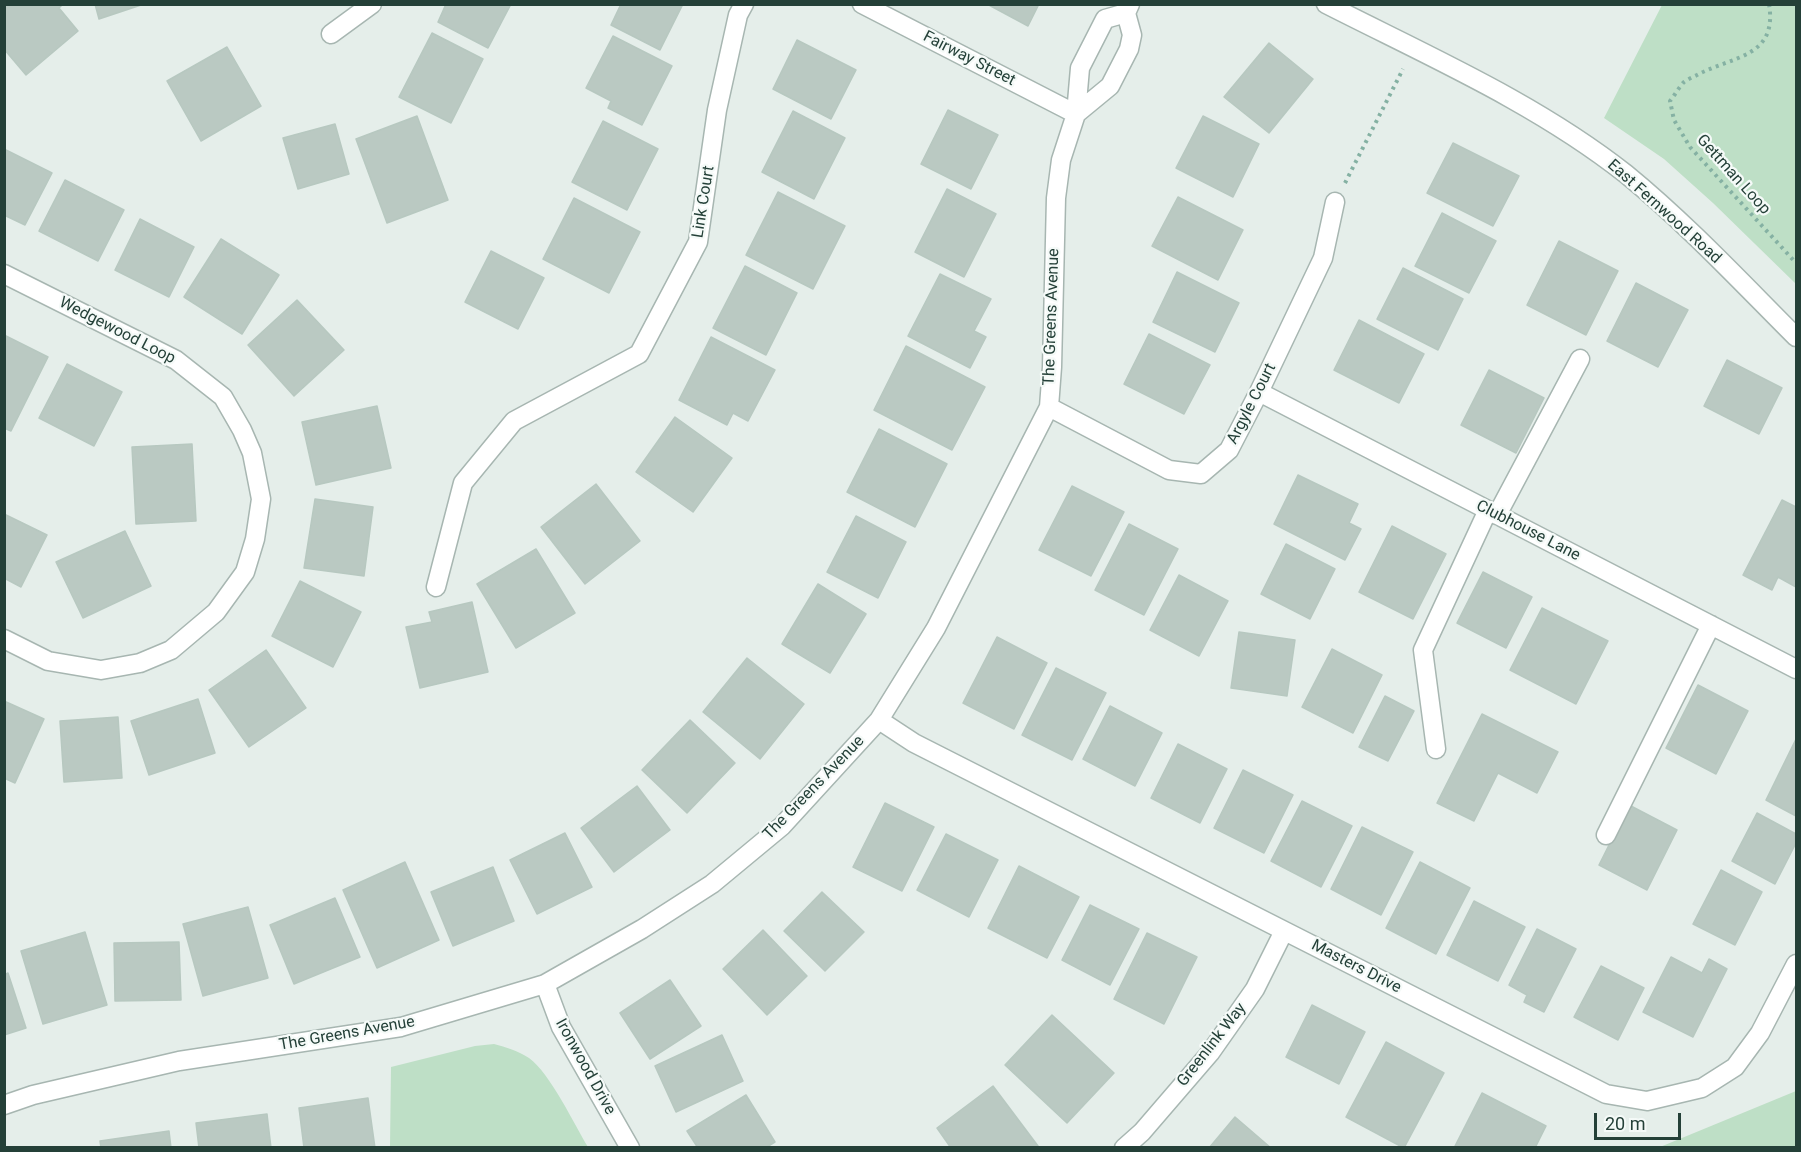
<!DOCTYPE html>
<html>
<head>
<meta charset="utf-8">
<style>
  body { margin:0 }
  #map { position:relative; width:1801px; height:1152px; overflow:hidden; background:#e5eeea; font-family:Roboto,sans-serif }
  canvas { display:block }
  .frame { position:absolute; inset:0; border:6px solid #244038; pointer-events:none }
  .scale { position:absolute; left:1594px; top:1113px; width:87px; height:27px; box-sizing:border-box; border:3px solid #244038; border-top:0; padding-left:8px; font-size:18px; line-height:21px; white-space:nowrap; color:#244038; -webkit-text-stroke:4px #f5faf8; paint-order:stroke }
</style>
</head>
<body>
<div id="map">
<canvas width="1801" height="1152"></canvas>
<div class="frame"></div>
<div class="scale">20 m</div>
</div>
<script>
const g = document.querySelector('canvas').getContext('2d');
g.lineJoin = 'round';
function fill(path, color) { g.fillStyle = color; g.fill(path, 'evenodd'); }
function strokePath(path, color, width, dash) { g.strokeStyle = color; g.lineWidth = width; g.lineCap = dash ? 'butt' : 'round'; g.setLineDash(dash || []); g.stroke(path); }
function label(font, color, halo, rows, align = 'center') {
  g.font = font + ' Roboto,sans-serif'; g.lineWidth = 4.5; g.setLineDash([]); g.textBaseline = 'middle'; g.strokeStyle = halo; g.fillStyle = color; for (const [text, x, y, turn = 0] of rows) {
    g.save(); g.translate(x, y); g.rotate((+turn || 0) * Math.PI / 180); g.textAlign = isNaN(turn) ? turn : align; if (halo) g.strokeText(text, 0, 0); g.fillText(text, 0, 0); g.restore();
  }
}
fill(new Path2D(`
  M1662 5H1796V284L1713 203 1664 159 1604 118Z
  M494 1044C506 1047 518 1051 529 1058 550 1073 574 1124 588 1147H390L391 1067 475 1046Z
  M1796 1091V1147H1660Z`), '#bedfc6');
const building = new Path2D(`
  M4 4H63L59 8 78 31 26 75 4 49Z
  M95 4H144L99 19Z
  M446 4H511L488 48 438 22Z
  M621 4H683L660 50 611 25Z
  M987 4H1039L1028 26Z
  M432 33 483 59 451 123 399 97Z
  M613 36 672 66 642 125 608 108 611 101 586 88Z
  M797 40 856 70 831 119 773 89Z
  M1269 43 1313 79 1269 133 1224 97Z
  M227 47 261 106 201 141 167 81Z
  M948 110 998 135 971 189 921 164Z
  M793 111 845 138 814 199 762 172Z
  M417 116 448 200 387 223 356 139Z
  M1203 116 1259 144 1233 197 1176 168Z
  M603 121 658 149 627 210 572 182Z
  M335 124 349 174 298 189 283 138Z
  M1453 143 1519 176 1493 226 1427 193Z
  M4 149 52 173 25 225 4 215Z
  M65 180 124 210 98 261 39 231Z
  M947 189 996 214 964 277 915 252Z
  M778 192 845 226 813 289 746 255Z
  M1178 197 1243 230 1218 280 1152 246Z
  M574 198 640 232 609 293 543 259Z
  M1442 213 1496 241 1469 293 1415 266Z
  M140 219 194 247 169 297 115 270Z
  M221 239 279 275 242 334 184 297Z
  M1559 241 1618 271 1586 335 1527 305Z
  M491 251 544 278 518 329 465 302Z
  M745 266 797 293 766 355 713 328Z
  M1403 268 1463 299 1438 350 1377 319Z
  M1177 272 1239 303 1215 352 1153 322Z
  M940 274 991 299 974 331 986 337 970 368 908 336Z
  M1636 283 1688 310 1658 367 1607 341Z
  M297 300 344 350 294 396 248 345Z
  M1359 320 1424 354 1399 403 1334 370Z
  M1149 334 1210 365 1184 414 1124 384Z
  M4 335 48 357 11 431 4 428Z
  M711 337 775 370 748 421 733 413 727 425 679 400Z
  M906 346 985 387 952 450 874 410Z
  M1727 360 1782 388 1759 434 1704 406Z
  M67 364 122 392 94 446 39 418Z
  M1489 370 1544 398 1516 453 1461 425Z
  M377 406 391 468 316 485 302 422Z
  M675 417 732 458 693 512 636 472Z
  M879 429 947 464 915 527 847 492Z
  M192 444 196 521 136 524 132 447Z
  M1298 475 1358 504 1349 523 1361 529 1345 560 1274 524Z
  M596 484 640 541 585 584 541 527Z
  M1072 486 1124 512 1091 576 1039 550Z
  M315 499 373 507 364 576 304 568Z
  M1782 500 1796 507V587L1778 577 1772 590 1743 575Z
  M4 514 47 535 21 587 4 578Z
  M856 516 906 542 878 598 827 572Z
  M1129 524 1178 549 1144 615 1095 590Z
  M1392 526 1446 554 1413 619 1359 592Z
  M125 531 151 586 83 618 56 562Z
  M1286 544 1335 569 1310 619 1261 594Z
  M536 549 575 613 516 648 477 584Z
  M1483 572 1532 597 1506 648 1457 623Z
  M1179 575 1228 601 1199 656 1150 630Z
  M300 581 361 612 333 667 272 636Z
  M818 584 866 614 830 673 782 644Z
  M472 602 488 672 420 688 406 627 432 622 429 612Z
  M1542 608 1608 641 1576 704 1510 670Z
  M1239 632 1295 640 1287 696 1231 688Z
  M997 637 1047 663 1014 729 963 703Z
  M1332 649 1382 675 1353 733 1302 707Z
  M266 650 306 708 249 747 209 690Z
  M747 658 804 704 760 759 703 712Z
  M1056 668 1106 693 1072 760 1022 735Z
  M1698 685 1748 711 1716 774 1666 748Z
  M1385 696 1414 711 1388 761 1359 747Z
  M198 699 215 753 149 775 131 721Z
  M4 701 44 719 15 783 4 778Z
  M1110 706 1162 733 1135 786 1083 759Z
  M1482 714 1558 752 1537 793 1498 773 1474 821 1437 803Z
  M118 717 122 778 64 782 60 721Z
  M690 720 735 763 687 813 642 770Z
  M1796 739V816L1766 800Z
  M1178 744 1227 769 1200 823 1151 798Z
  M1243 770 1293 795 1264 853 1214 828Z
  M637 786 670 830 614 872 581 828Z
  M1302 801 1352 826 1321 887 1271 861Z
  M885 803 934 827 902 891 853 867Z
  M1629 805 1677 830 1647 890 1599 865Z
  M1757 813 1796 834V843L1775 884 1732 861Z
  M1362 827 1413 852 1381 915 1331 889Z
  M565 833 592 887 537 914 510 860Z
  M946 834 998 860 969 917 917 890Z
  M405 862 439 940 377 968 343 890Z
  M1420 862 1470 888 1436 954 1386 928Z
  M1019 866 1079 897 1047 958 988 928Z
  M493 867 514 921 453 946 431 892Z
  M1721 870 1762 892 1735 945 1693 924Z
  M822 892 864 932 825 971 784 931Z
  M335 898 360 957 294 984 270 925Z
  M1474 901 1525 927 1498 981 1447 955Z
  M1090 905 1139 929 1110 985 1062 960Z
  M248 907 268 978 203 996 183 924Z
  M1537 929 1576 949 1544 1012 1524 1002 1527 995 1509 985Z
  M763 930 807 976 767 1015 723 969Z
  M85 932 107 1005 43 1024 21 951Z
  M1147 933 1197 957 1164 1024 1114 999Z
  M179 942 181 1000 115 1001 114 943Z
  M1671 957 1702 973 1709 959 1727 969 1693 1037 1643 1012Z
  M1601 966 1644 988 1618 1040 1574 1017Z
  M8 973 26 1028 4 1035V975Z
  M670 980 701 1026 650 1059 620 1013Z
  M1312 1005 1365 1032 1339 1084 1286 1057Z
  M1052 1015 1114 1073 1067 1123 1005 1065Z
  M722 1035 743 1081 676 1112 655 1066Z
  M1386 1042 1444 1073 1404 1148 1346 1117Z
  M993 1086 1038 1146 1036 1148H951L937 1128Z
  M1482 1093 1546 1126 1535 1148H1454Z
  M746 1095 775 1142 765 1148H698L687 1131Z
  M368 1098 375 1148H304L299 1108Z
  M267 1114 271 1148H199L196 1123Z
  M1235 1117 1271 1148H1209Z
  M169 1131 171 1148H101L100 1141Z`);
fill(building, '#bac9c2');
strokePath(building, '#b7c8c0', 1.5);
const minor = new Path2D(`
  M1326 4C1428 56 1536 103 1626 174 1687 224 1741 282 1796 337
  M1126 13 1105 19 1080 68 1076 114 1110 86 1129 49 1132 35 1126 13 1130 4
  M331 34 372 4
  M4 274 176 360 223 397 242 430 252 453 261 499 255 539 245 572 216 612 171 650 140 663 101 670 48 661 4 639
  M1259 392 1796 669
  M1049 407 1169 470 1201 474 1229 450 1259 392 1323 258 1335 202
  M1497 515 1580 359
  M436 587 463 483 514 421 639 354 698 242 717 110 738 15 744 4
  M879 720 914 743 1606 1094 1647 1101 1702 1088 1735 1067 1760 1033 1796 964
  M1436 749 1423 650 1488 510
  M1606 835 1711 625
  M545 984 561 1027 630 1148
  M4 1105 33 1095 179 1061 401 1027 545 984 642 929 712 884 782 826 879 720 936 628 1049 407 1052 367 1056 198 1061 160 1076 114 862 4
  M1124 1148 1142 1132 1210 1053 1255 989 1284 931`);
strokePath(minor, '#a7b6b1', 21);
strokePath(new Path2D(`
  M1769 4C1778 58 1732 56 1697 75 1693 77 1688 79 1684 82 1679 87 1675 95 1670 101L1674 120 1690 147 1796 263
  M1345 183 1403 69`), '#85b1a3', 4, [3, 4.5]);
strokePath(minor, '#fff', 18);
label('16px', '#244038', '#f5faf8', [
  ["Fairway Street",969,59,27],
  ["Gettman Loop",1733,175,48],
  ["Link Court",704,202,-81],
  ["East Fernwood Road",1664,212,42],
  ["The Greens Avenue",1052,317,-88],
  ["Wedgewood Loop",117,331,27],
  ["Argyle Court",1252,404,-63],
  ["Clubhouse Lane",1528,531,27],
  ["The Greens Avenue",814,788,-46],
  ["Masters Drive",1356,967,27],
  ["The Greens Avenue",347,1034,-10],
  ["Greenlink Way",1212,1045,-52],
  ["Ironwood Drive",585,1067,61]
]);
</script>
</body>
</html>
